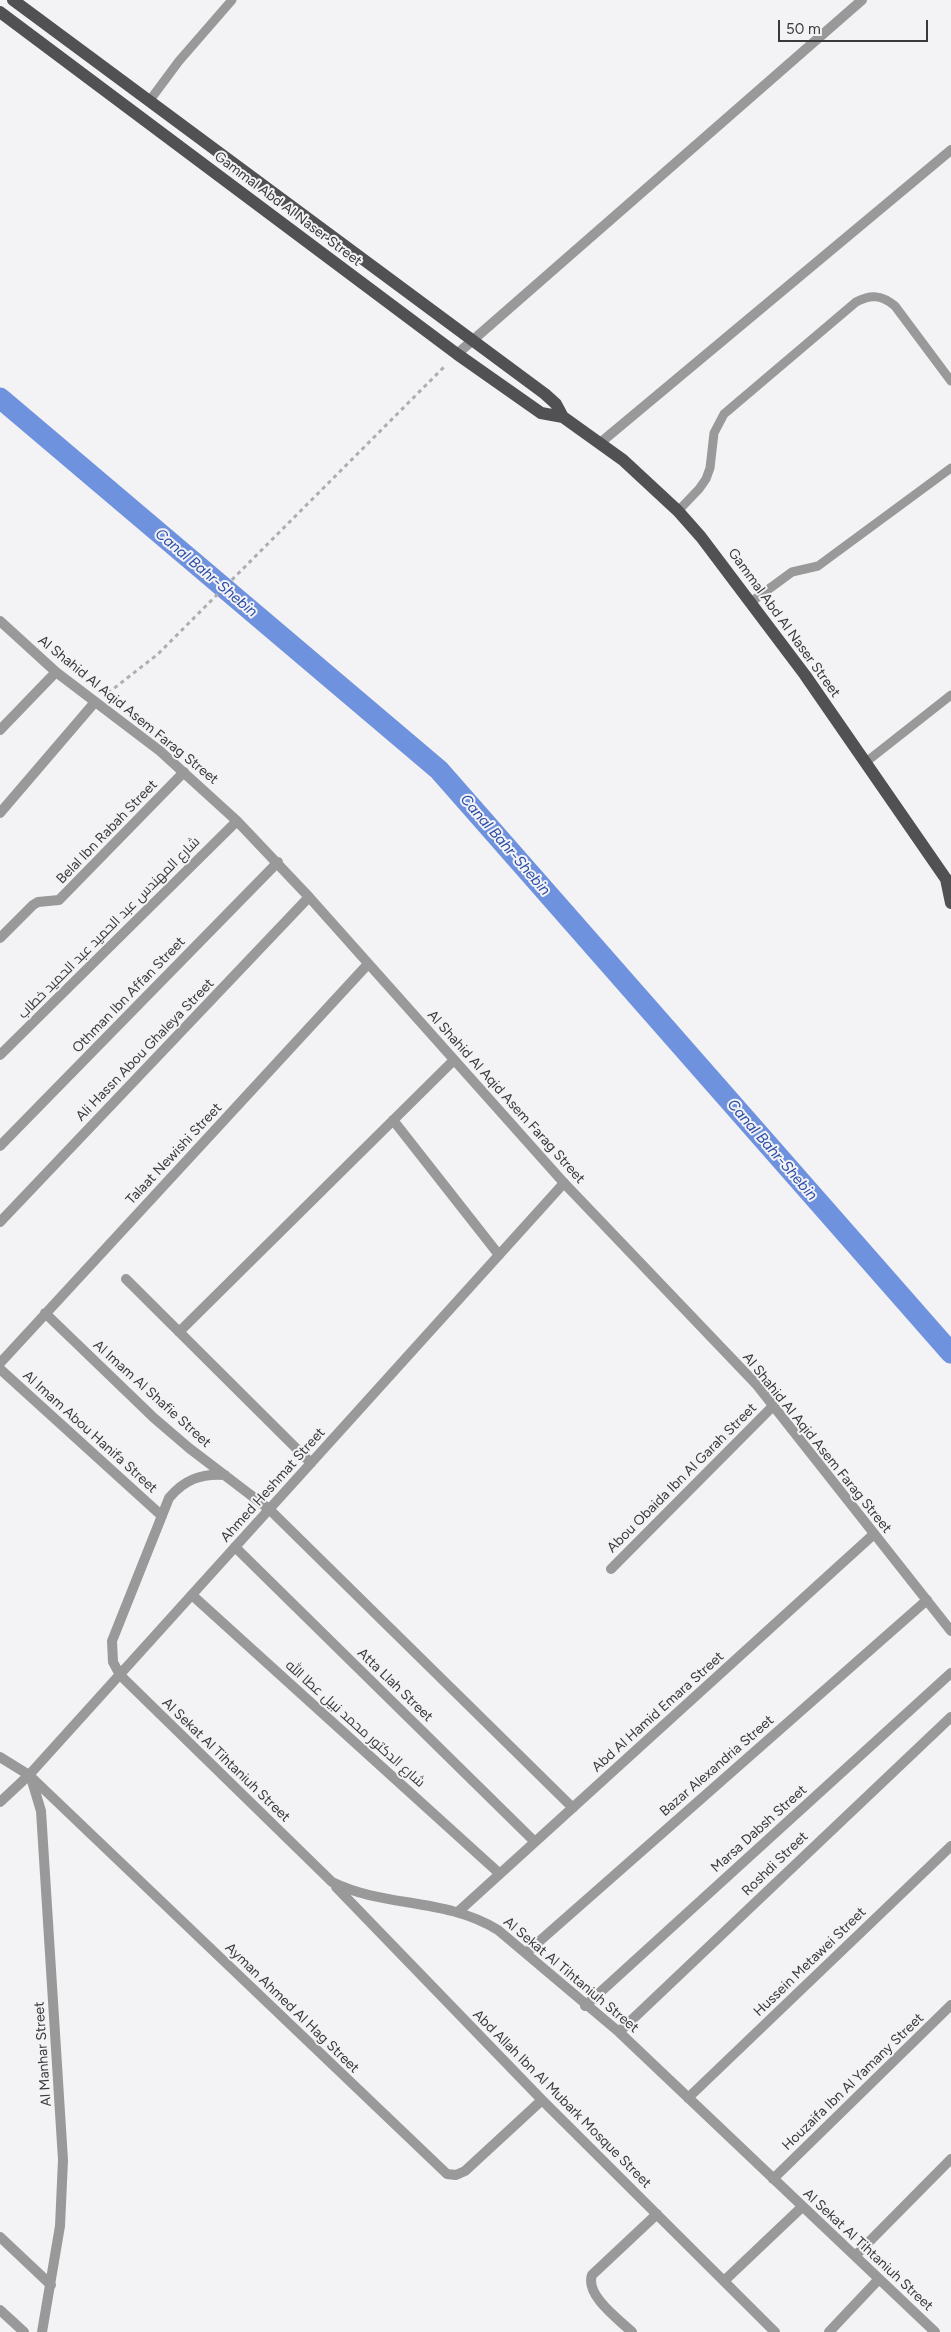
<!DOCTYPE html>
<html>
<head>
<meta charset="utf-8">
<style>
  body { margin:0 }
  #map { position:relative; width:951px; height:2332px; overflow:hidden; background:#f3f2f5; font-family:Figtree,sans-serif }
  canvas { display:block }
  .scale { position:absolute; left:778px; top:20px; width:150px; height:22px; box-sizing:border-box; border:2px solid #3a393a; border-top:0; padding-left:6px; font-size:15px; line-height:18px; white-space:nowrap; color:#3a393a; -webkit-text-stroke:4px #f3f2f5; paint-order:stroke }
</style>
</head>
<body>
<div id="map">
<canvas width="951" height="2332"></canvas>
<div class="scale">50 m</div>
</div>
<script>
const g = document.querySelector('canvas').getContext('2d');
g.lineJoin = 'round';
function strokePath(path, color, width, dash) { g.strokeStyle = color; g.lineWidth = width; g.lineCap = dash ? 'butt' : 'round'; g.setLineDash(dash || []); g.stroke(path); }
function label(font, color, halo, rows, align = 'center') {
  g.font = font + ' Figtree,Cairo,sans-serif'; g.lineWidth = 4; g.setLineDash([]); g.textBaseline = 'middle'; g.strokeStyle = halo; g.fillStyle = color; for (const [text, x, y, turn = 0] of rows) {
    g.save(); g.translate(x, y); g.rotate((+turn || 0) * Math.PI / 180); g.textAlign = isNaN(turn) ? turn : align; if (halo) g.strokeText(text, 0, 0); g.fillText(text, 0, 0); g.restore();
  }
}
strokePath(new Path2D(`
  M0 398 439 770 951 1353`), '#6f92de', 21);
strokePath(new Path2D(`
  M108 693 158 654 446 365`), '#aeadaf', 3, [4, 4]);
strokePath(new Path2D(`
  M150 100 179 61 232 0
  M678 511 699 489 706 479 710 468 714 433 724 414 856 302C871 294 882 295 895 306L951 381
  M751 602 792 572 818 566 951 468
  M866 762 951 695`), '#99999a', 9);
strokePath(new Path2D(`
  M600 443 951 150
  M0 621 56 672 160 751 237 821 309 897 564 1183
  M0 730 56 672
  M0 813 95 702
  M0 938 33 905 38 902 59 900 184 772
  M0 1055 237 821
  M393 1120 499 1255
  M0 1146 278 862
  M0 1222 309 897
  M126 1279 311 1463
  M45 1313 154 1418 189 1448 269 1509 573 1808
  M179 1332 454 1060
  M0 1363 368 964
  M0 1369 162 1516
  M225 1475C201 1473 184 1480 169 1498L112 1641 113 1662 120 1675 332 1882C385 1908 444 1897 498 1930L619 2032 935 2332
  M235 1547 535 1842
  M611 1569 773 1406
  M192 1595 500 1874
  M0 1757 29 1775 447 2174 456 2175 465 2171 542 2100
  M32 1781 41 1811 63 2160 60 2226 42 2332
  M336 1887 542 2100 775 2332
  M459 1911 874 1534
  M526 1953 927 1600
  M585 2006 951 1673
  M619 2032 951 1717
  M688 2098 951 1846
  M773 2179 951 2005
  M0 2237 51 2285
  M855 2256 951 2159
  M724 2281 802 2207
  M0 2310 24 2332
  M632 2332C618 2319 585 2295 592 2275L657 2214
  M829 2332 879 2279`), '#99999a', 10);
strokePath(new Path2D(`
  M457 354 862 0
  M0 1802 29 1775 564 1183 756 1384 951 1631`), '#99999a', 10);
strokePath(new Path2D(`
  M13 0 545 394 556 404 563 417 623 460 678 511 701 537 805 675 946 879 951 882
  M0 12 457 354 541 413 563 417
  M946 879 951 903`), '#515153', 12);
label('14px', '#3a393a', '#f3f2f5', [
  ["Gammal Abd Al Naser Street",288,209,37],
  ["Gammal Abd Al Naser Street",784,623,54],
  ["Al Shahid Al Aqid Asem Farag Street",128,710,39],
  ["Belal Ibn Rabah Street",107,832,-46],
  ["شارع المهندس عبد الحميد عبد الحميد خطاب",109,928,-45],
  ["Othman Ibn Affan Street",129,995,-46],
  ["Ali Hassn Abou Ghaleya Street",145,1050,-46],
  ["Al Shahid Al Aqid Asem Farag Street",506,1097,48],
  ["Talaat Newishi Street",174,1154,-47],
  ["Al Imam Al Shafie Street",152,1394,42],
  ["Al Imam Abou Hanifa Street",90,1432,42],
  ["Al Shahid Al Aqid Asem Farag Street",817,1443,51],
  ["Abou Obaida Ibn Al Garah Street",682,1478,-45],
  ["Ahmed Heshmat Street",273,1485,-48],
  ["Atta Llah Street",395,1685,44],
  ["Abd Al Hamid Emara Street",658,1712,-42],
  ["شارع الدكتور محمد نبيل عطا الله",355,1724,42],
  ["Al Sekat Al Tihtaniuh Street",226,1760,44],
  ["Bazar Alexandria Street",717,1766,-41],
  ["Marsa Dabsh Street",759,1829,-42],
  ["Roshdi Street",775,1864,-44],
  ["Hussein Metawei Street",810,1962,-44],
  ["Al Sekat Al Tihtaniuh Street",571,1975,40],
  ["Ayman Ahmed Al Hag Street",292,2008,44],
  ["Al Manhar Street",43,2054,-94],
  ["Houzaifa Ibn Al Yamany Street",853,2082,-44],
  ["Abd Allah Ibn Al Mubark Mosque Street",562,2099,45],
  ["Al Sekat Al Tihtaniuh Street",868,2250,43]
]);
label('italic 15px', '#2a4ea8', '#f3f2f5', [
  ["Canal Bahr-Shebin",206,573,40],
  ["Canal Bahr-Shebin",505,845,49],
  ["Canal Bahr-Shebin",772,1150,49]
]);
</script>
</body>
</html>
